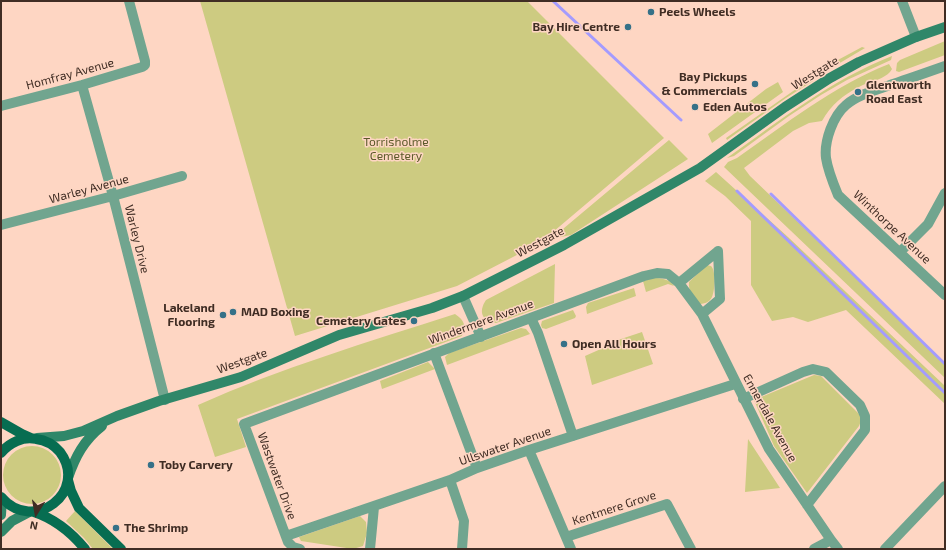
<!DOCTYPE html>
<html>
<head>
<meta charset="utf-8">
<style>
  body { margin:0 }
  #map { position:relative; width:946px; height:550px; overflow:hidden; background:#fed6c3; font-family:"Exo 2",sans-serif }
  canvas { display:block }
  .frame { position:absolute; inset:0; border:2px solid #402d24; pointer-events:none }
  .north { position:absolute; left:16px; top:494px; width:40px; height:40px; -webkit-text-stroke:3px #fed6c3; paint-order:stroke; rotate:191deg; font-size:11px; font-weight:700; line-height:16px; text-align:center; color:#402d24 }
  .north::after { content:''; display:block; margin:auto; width:14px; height:18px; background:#402d24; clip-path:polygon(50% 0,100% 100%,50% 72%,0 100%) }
</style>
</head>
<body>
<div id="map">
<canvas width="946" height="550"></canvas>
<div class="frame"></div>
<div class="north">N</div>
</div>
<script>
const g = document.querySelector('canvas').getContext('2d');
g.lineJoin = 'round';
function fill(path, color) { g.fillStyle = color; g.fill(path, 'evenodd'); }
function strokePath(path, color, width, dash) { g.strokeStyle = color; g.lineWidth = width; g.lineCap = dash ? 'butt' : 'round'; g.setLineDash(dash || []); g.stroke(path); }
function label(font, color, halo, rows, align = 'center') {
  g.font = font + ' "Exo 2",sans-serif'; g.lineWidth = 3; g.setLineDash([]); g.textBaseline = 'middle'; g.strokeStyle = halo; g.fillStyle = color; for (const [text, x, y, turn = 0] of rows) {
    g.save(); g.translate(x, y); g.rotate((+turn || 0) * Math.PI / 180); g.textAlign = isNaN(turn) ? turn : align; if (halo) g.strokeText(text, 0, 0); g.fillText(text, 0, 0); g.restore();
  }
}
fill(new Path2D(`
  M200 1H527L664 138 540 243 457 286 295 336Z
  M945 41V55L899 72 896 71 897 63 900 60Z
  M862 47 865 48 813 79V81L786 98 727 140 726 138 836 61Z
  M892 56 891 60 847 80 821 95 789 116 734 156 727 158C779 121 831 80 892 56Z
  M889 64 892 69C886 80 869 81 859 87 843 95 831 105 822 121L809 123 793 131 744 168 750 176 945 363V378L724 167 728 162 737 158C786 124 833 86 889 64Z
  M778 82 783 92 712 143 708 134 766 89Z
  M669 140 688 159 571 235 551 239Z
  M716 172 788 237 945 386V404L846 310 808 322 793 317 772 321 751 285V221L725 196 705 181Z
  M555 264 554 303 496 323C482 321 478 312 486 300Z
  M707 265 711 266C716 270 715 291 712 297 709 303 704 304 698 304 693 296 688 291 689 282Z
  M653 278C661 278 670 279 674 286L668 284 646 292 643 281Z
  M634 288 636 296 587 314 586 307 588 303Z
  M573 310 576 316 575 318 546 329 542 328 541 325 542 321Z
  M455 314C465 321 466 325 462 336L237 419 246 447 215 457 198 405C281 368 368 342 455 314Z
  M521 328 526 329 530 334 447 365 445 357 449 353Z
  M642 332 653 364 592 385 585 356 612 344V342Z
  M428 362 435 369 382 389 380 381Z
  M814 375 821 376 860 415 861 421 859 426 807 493 774 446 754 400Z
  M748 439 780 488 745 492Z
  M3 475a29 29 0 1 1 58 0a29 29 0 1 1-58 0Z
  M75 511 112 548 110 549H93L84 538 66 521Z
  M360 516 366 522 367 533 363 546 353 549 301 541 299 537Z`), '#cdcb81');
strokePath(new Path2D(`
  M553 1 681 120
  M737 191 945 393
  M771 194 945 364`), '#a49bfe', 3);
strokePath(new Path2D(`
  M902 1 916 37
  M945 66C928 72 911 78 893 84 877 90 859 94 846 105 833 116 824 141 826 158 828 171 833 183 838 195L945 295
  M82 85 113 196 165 400
  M1 106 82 85 142 67 145 65V61L129 1
  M1 225 113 196 182 176
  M900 252 928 224 945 193
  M679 283 718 251
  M463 296 481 337
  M702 314 720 299 718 251
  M531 318 538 333 573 436
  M434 353 477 468
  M743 399 803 372 813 369 826 372 860 405 865 416V430L807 505
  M529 450 571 549
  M450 480 464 521 462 549
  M286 536 450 480 477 468 529 450 735 384
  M566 537 667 504 691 549
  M300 549 293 547 288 542 244 424 644 276 657 273 668 274 679 283 702 314 769 449 831 540 838 549
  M370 549 374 507
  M814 549 831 540
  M885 549 945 486`), '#71a58f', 10);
strokePath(new Path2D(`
  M37 438 64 436 83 431 117 416 159 401 241 377 339 335 432 308 463 296 564 245 700 168 785 107 830 78 859 62 916 37 945 27
  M68 478C75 457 84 440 102 426
  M1 515 2 498
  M1 532 12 521 29 512`), '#308769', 10);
strokePath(new Path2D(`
  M1 422 22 434 31 438
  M1 453C9 443 23 436 36 439 45 440 54 445 60 452 89 491 34 535 1 497
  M68 480 71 491 79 508 121 549
  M34 512C55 519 71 532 85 549`), '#076d51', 10);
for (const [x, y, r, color] of [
  [651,12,4,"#357188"],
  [628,27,4,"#357188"],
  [755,84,4,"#357188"],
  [858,92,4,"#357188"],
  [695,107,4,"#357188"],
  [233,312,4,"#357188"],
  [223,315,4,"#357188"],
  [414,321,4,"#357188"],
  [564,344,4,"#357188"],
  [151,465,4,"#357188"],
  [116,528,4,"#357188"]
]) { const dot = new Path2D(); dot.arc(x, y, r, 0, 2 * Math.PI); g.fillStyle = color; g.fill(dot); strokePath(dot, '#fed6c3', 1.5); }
label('bold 12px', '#402d24', '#fed6c3', [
  ["Peels Wheels",659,12],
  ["Bay Hire Centre",620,27,"right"],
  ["Bay Pickups",747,77,"right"],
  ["& Commercials",747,91,"right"],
  ["Glentworth",866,85],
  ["Road East",866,99],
  ["Eden Autos",703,107],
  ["Lakeland",215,308,"right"],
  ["Flooring",215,322,"right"],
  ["MAD Boxing",241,312],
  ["Cemetery Gates",406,321,"right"],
  ["Open All Hours",572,344],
  ["Toby Carvery",159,465],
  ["The Shrimp",124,528]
], 'left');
label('12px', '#402d24', '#fed6c3', [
  ["Westgate",815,73,-32],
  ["Homfray Avenue",70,74,-15],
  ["Warley Avenue",89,189,-15],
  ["Winthorpe Avenue",892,227,43],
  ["Warley Drive",137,239,76],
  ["Westgate",540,242,-28],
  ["Windermere Avenue",481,322,-20],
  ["Westgate",242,361,-20],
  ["Ennerdale Avenue",770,418,61],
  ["Ullswater Avenue",505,446,-19],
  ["Wastwater Drive",277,476,70],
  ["Kentmere Grove",614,508,-18]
]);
label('12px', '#5b5929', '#fed6c3', [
  ["Torrisholme",396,142],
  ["Cemetery",396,156]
]);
</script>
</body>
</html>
